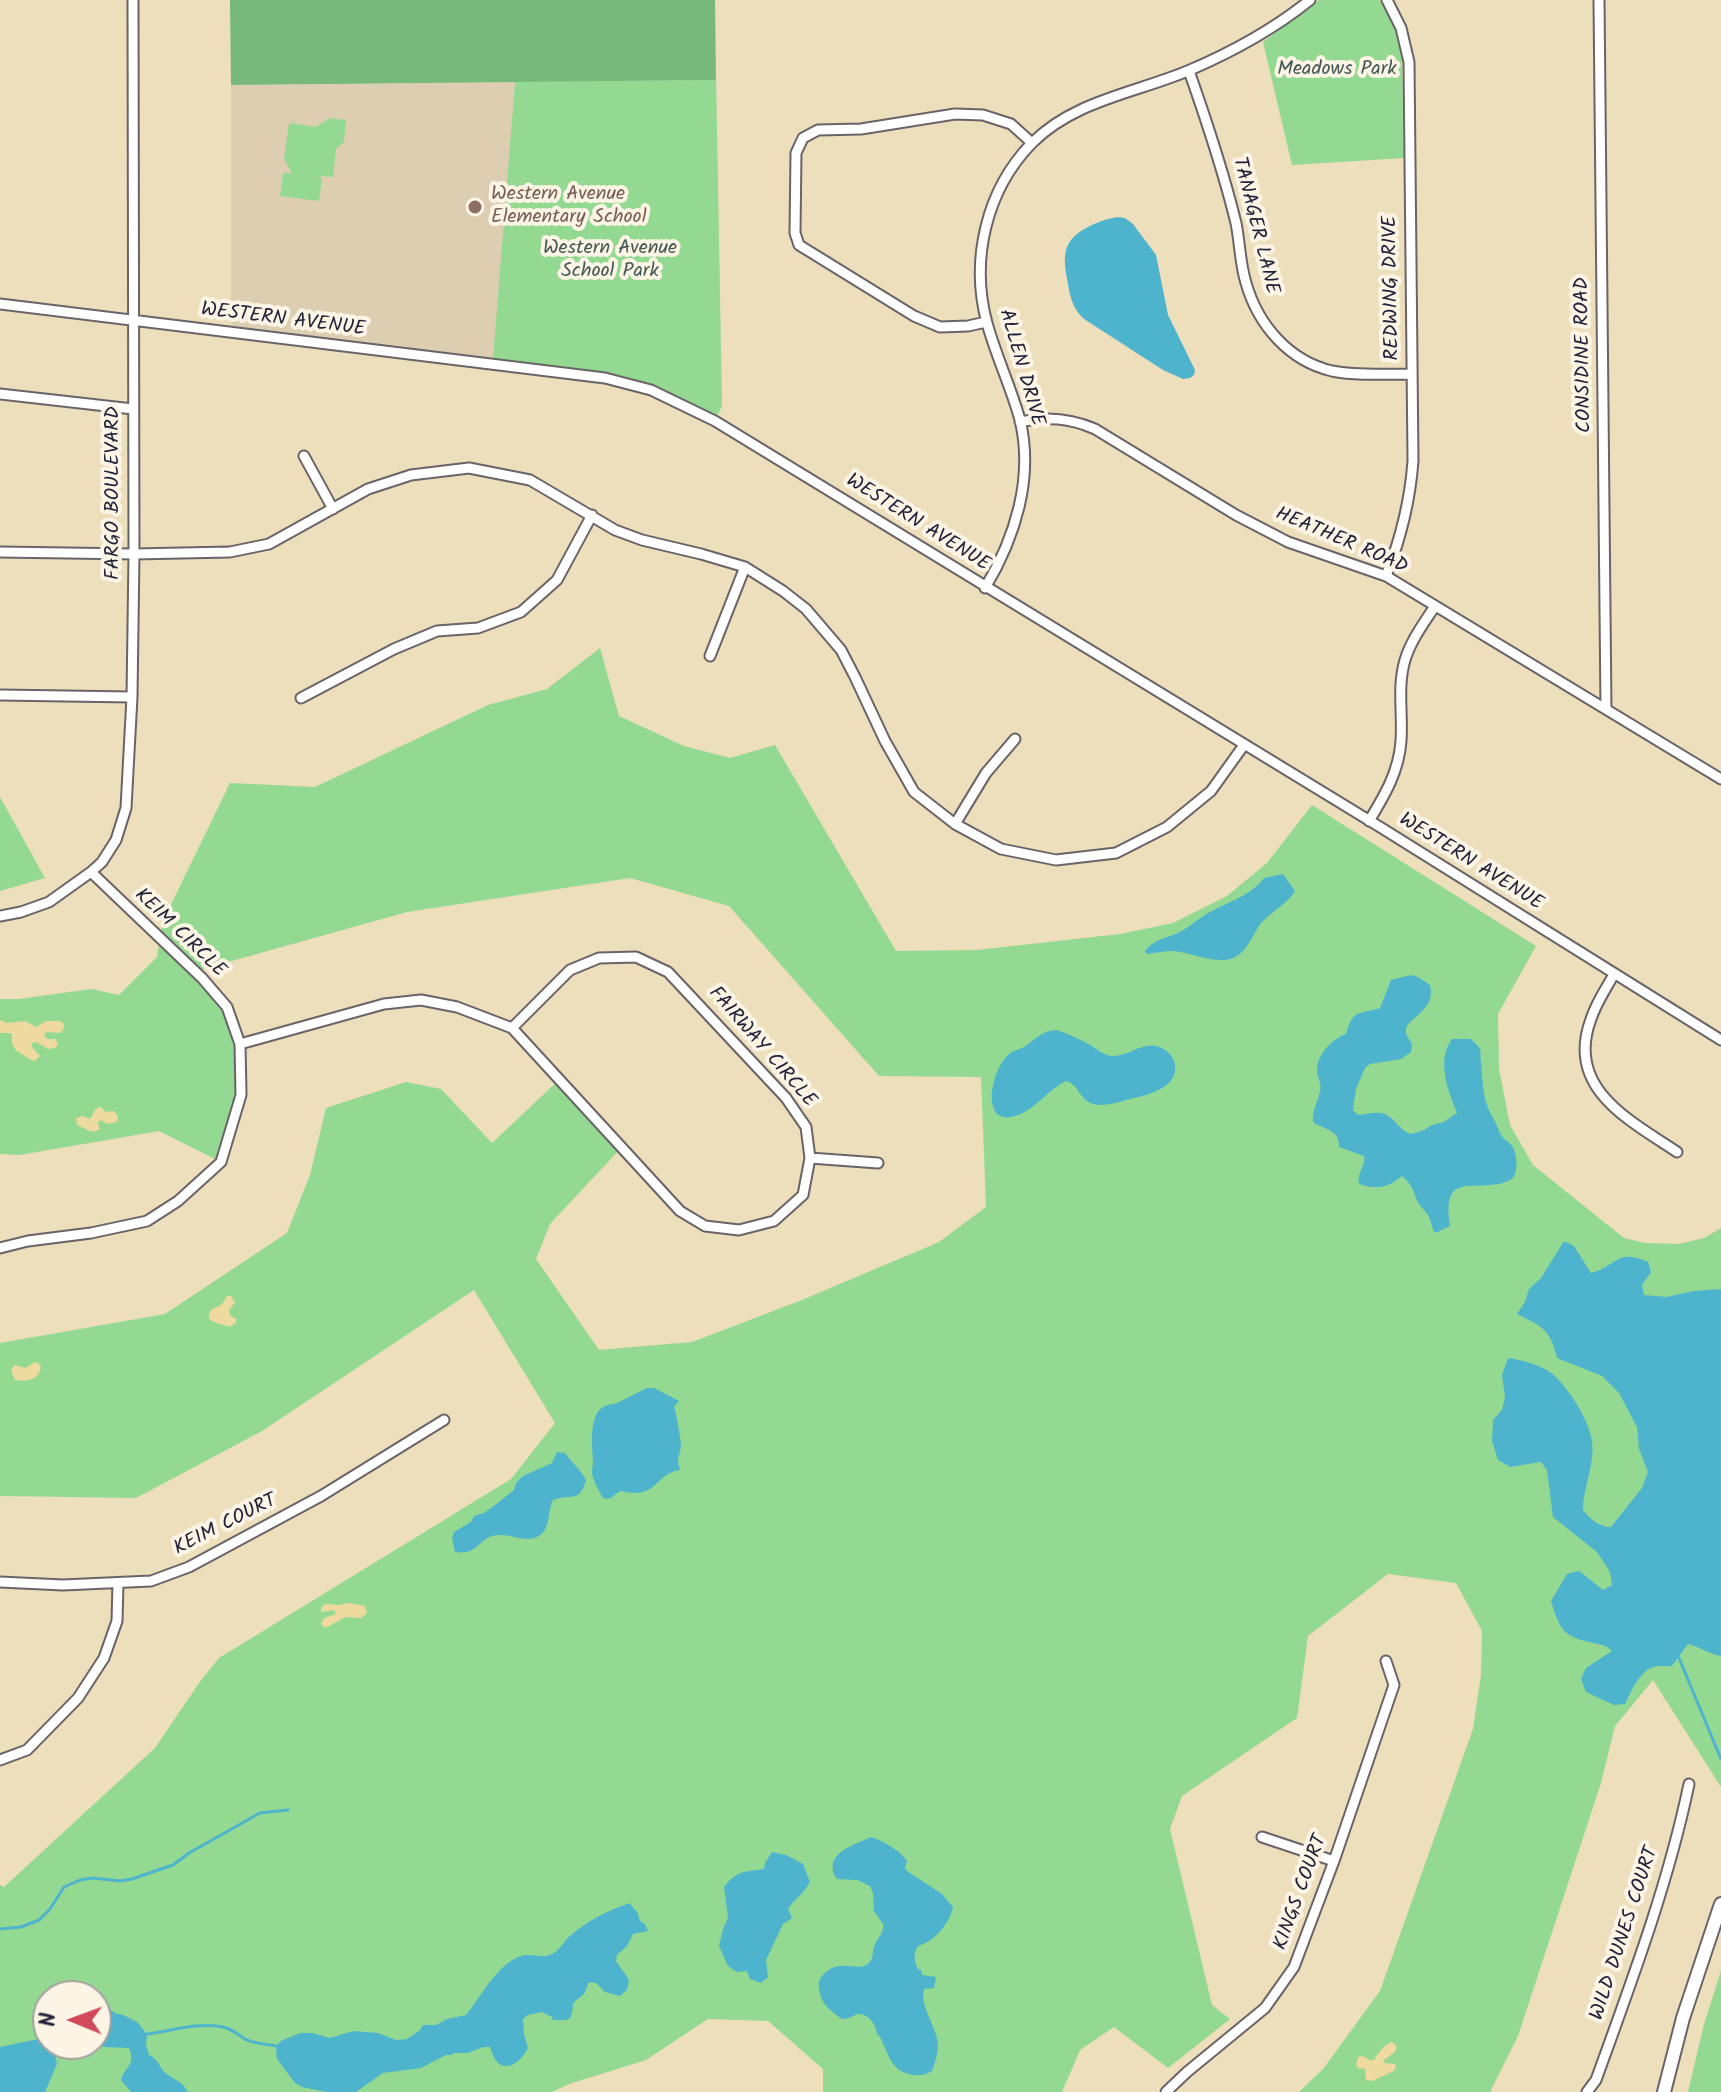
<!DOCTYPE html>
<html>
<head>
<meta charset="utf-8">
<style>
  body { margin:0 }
  #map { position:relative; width:1721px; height:2092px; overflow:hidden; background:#eddebc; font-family:Kalam,sans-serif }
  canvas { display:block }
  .north { position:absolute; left:32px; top:1980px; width:80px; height:80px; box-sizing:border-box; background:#fcf5e5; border:2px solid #a5a1a1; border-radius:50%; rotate:271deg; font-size:22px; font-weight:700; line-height:32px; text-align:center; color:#22223b }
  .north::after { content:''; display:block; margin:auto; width:28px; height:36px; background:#d1495b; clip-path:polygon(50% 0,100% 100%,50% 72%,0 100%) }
</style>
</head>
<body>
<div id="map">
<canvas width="1721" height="2092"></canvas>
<div class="north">N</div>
</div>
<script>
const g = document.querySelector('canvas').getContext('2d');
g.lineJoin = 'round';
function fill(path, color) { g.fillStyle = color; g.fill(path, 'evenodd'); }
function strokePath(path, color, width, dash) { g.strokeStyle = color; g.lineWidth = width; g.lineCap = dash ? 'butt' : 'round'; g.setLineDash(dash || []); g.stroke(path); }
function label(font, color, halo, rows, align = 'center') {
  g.font = font + ' Kalam,sans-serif'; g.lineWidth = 8; g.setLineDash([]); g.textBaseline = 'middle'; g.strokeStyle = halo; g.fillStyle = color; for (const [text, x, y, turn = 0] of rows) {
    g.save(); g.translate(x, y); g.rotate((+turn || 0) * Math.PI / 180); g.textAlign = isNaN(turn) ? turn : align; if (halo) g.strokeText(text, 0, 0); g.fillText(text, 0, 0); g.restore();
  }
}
fill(new Path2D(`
  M716 80 722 406 717 416 656 386 596 371 231 329V85Z`), '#ddceb2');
fill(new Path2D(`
  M1319 0H1380L1394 27 1402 56 1404 158 1292 165 1263 42Z
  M716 80 722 406 717 416 656 386 596 371 493 359 515 82Z
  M330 118 346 120 344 142 336 149 333 177 316 176 322 178 319 201 280 196 283 173H292L284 159 289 123 316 127Z
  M600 648 619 716 684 746 730 758 775 745 896 951 977 950 1120 934 1173 923 1227 896 1267 863 1312 805 1536 946 1498 1014 1499 1069 1510 1125 1533 1165 1624 1238 1645 1243 1679 1244 1704 1238 1721 1228V1787L1653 1680 1615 1726 1601 1783 1518 2036 1490 2092H1299L1323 2069 1380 1991 1473 1729 1481 1675 1482 1631 1456 1583 1388 1574 1308 1636 1297 1718 1182 1796 1170 1829 1212 2005 1230 2019 1168 2068 1114 2027 1080 2050 1062 2092H823V2069L768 2021 708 2019 646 2060 569 2084 552 2092H0V1885L4 1887 155 1748 199 1683 219 1658 511 1479 555 1423 474 1290 262 1431 136 1498 0 1496V1343L165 1314 287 1233 310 1175 326 1108 406 1082 441 1089 492 1143 560 1079 622 1147 550 1224 536 1259 599 1350 692 1342 802 1300 939 1242 986 1207 981 1077 879 1076 729 906 630 878 407 912 196 971 227 1007 240 1044 241 1095 221 1162 159 1131 20 1155 0 1154V999H19L91 989 119 995 157 957 163 921 230 783 315 787 488 705 547 689ZM48 1996H96V2044H48Z
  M0 797 45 878 0 891Z
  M1721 1971V2092H1688L1704 2024Z`), '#94d992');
fill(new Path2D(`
  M230 0H715L716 80 231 85Z`), '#77b97c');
fill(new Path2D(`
  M0 1020 7 1023 25 1021 36 1027 46 1021H60L64 1024V1028L61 1033 47 1032 44 1035 47 1039H56L58 1044 55 1048 48 1049 36 1042 32 1043V1047L40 1056 35 1061C28 1060 23 1053 16 1051L12 1043V1035L10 1033H0Z
  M101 1107 105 1112 114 1111 118 1117 117 1122 108 1124 100 1120 98 1123 100 1129C91 1135 86 1128 77 1125L76 1118 83 1116 90 1119C94 1114 93 1108 101 1107Z
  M227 1296H231L235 1302 229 1311 230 1315 236 1319V1323L229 1327C222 1323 215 1325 209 1318 209 1306 215 1310 222 1304 224 1301 226 1298 227 1296Z
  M35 1362 39 1364 41 1367C39 1380 27 1382 15 1380L11 1370 15 1365 25 1368Z
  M348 1603 365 1606 367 1613 361 1618 346 1617 325 1628 321 1624 324 1618 336 1614 334 1610 321 1612V1608L325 1604 339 1605Z
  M1392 2042 1396 2045V2051L1383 2061 1385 2063 1395 2064 1396 2067 1394 2071 1372 2081 1366 2080 1365 2069 1358 2068 1356 2064 1358 2057 1363 2056 1369 2060H1374C1378 2053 1384 2045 1392 2042Z`), '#eeda9e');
fill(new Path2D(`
  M1117 217 1125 218 1133 224 1156 255 1168 315 1195 370 1194 375 1190 378 1183 379 1163 370 1084 319C1074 310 1070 298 1068 284 1066 273 1062 256 1068 245 1076 229 1101 220 1117 217Z
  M1283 874 1295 891C1288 903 1274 910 1264 920 1255 929 1251 943 1243 951 1225 971 1195 952 1172 951 1164 951 1155 953 1147 954L1145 951C1153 940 1166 938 1178 933 1188 928 1195 921 1205 915 1224 903 1250 897 1264 878Z
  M1411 975 1418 977 1430 985C1437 1012 1404 1018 1406 1032 1406 1036 1410 1040 1412 1044L1411 1052 1401 1059 1370 1064 1365 1068 1356 1089 1353 1110 1358 1115C1366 1114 1377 1111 1385 1114 1395 1118 1400 1131 1411 1134L1424 1130 1432 1125 1444 1122 1457 1113C1448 1090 1436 1061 1452 1039H1471C1474 1043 1478 1045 1480 1049 1481 1053 1480 1057 1481 1062 1483 1080 1482 1100 1492 1116 1496 1123 1497 1126 1500 1133 1502 1139 1509 1141 1512 1146 1517 1153 1518 1169 1514 1176 1511 1181 1507 1181 1503 1183 1469 1191 1442 1172 1450 1226L1435 1233C1431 1226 1431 1220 1428 1215 1424 1209 1418 1205 1416 1198 1413 1189 1410 1182 1402 1176 1387 1188 1378 1190 1359 1184 1357 1171 1366 1166 1364 1156L1339 1147C1340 1129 1324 1130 1313 1122 1312 1110 1318 1102 1320 1091 1322 1084 1318 1079 1317 1072 1316 1055 1332 1039 1346 1034 1353 1008 1359 1015 1380 1008L1391 980Z
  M1056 1030C1067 1033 1079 1039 1090 1045 1097 1049 1103 1055 1112 1056 1131 1057 1145 1037 1165 1050 1171 1054 1174 1059 1175 1065 1178 1089 1146 1095 1130 1099 1118 1102 1105 1107 1093 1104 1080 1100 1078 1084 1066 1081 1049 1089 1038 1106 1021 1114 979 1132 990 1073 1007 1056 1012 1051 1018 1050 1024 1047 1035 1040 1041 1031 1056 1030Z
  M1564 1241 1574 1246 1591 1273C1618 1266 1616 1248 1648 1262L1651 1272 1642 1285 1644 1295 1667 1297 1693 1291 1721 1289V1656C1709 1654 1700 1647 1688 1644L1672 1666C1666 1667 1658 1665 1653 1667 1639 1672 1631 1692 1625 1704L1614 1705 1586 1692 1581 1679 1586 1668 1612 1651C1606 1645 1602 1645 1594 1643 1563 1637 1560 1630 1551 1601L1567 1574 1579 1571 1603 1590 1612 1585 1610 1572 1597 1552 1553 1517 1547 1470 1541 1462 1510 1467 1498 1460 1492 1441 1493 1420 1502 1410 1505 1397 1502 1375 1508 1358C1521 1360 1533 1363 1545 1369 1564 1379 1589 1419 1592 1441 1595 1465 1583 1488 1583 1510 1590 1519 1599 1527 1611 1527L1642 1488 1648 1472 1639 1449 1637 1427 1619 1393 1602 1376 1557 1358C1550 1329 1543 1327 1517 1314L1525 1302 1529 1289 1541 1278Z
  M647 1388H654L679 1401 674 1407C676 1411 681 1441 681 1445 680 1459 676 1454 680 1470 653 1474 659 1500 621 1491 614 1493 611 1503 602 1497 599 1490 593 1481 592 1473 592 1469 593 1465 593 1461 592 1442 587 1403 615 1404Z
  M557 1452 565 1453C572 1463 580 1469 586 1480 579 1504 572 1493 553 1500 548 1510 550 1523 544 1531 533 1546 514 1535 501 1535 478 1534 481 1556 455 1552L452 1538 454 1532 471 1522 474 1516 484 1513 495 1505 514 1490 516 1483 523 1476 552 1463Z
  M871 1837C883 1841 901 1851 907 1861L905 1868 907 1871 942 1894 953 1907C950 1923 934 1942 918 1946 913 1953 914 1962 918 1969L921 1970 922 1975 936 1977 934 1988 924 1989C919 2006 937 2026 938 2045 938 2054 935 2062 932 2071 925 2075 921 2076 913 2075 890 2071 889 2054 880 2037L877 2034C876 2024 868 2013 857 2014 847 2019 844 2022 835 2014 826 2007 820 2000 819 1988 818 1981 820 1977 826 1972 842 1959 856 1972 868 1964 874 1959 872 1953 874 1947 877 1937 884 1935 883 1924L874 1911 873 1893 870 1886 857 1880 837 1879C821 1854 854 1845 871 1837Z
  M772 1852 786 1855 803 1864 810 1882C802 1896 795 1898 788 1909L792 1918 783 1924 766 1960 768 1977 761 1983 750 1979 747 1971 737 1972 728 1966 719 1946 723 1929 728 1918 724 1887C737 1870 745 1872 764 1869L765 1863Z
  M630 1903C632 1907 635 1910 637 1912 640 1918 638 1921 645 1924L648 1931 633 1934 627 1946 617 1955 616 1961 629 1980 627 1990 620 1996 605 1992 596 1983 589 1982 584 1994 573 2003C572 2023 569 2020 553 2020L552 2017 542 2012 528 2015 523 2019 524 2034 528 2048C524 2056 513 2070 501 2065 495 2062 492 2053 490 2047H483L468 2053H454L452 2055H446L421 2068 383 2073 356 2092H327L302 2087 295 2083 277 2059 276 2046 281 2041 300 2033H312L330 2038 353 2031 378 2033 396 2040 407 2039 419 2031 423 2025H436L447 2019 466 2015C481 1997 497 1964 521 1956 531 1953 542 1959 552 1954 559 1951 564 1941 570 1936 588 1920 607 1911 630 1903Z
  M96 1999 115 2013 123 2015 137 2022 147 2034 146 2044 149 2055C161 2061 158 2068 167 2074 177 2082 181 2080 188 2092H131L121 2080C125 2066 136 2066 129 2048L104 2047 94 2044H96Z
  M48 2027V2044H56L54 2049 57 2064 45 2092H0V2047L38 2039Z`), '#4eb3cd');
strokePath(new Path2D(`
  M1679 1658 1721 1759
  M0 1929 21 1927 39 1920 50 1909 64 1887 80 1880 92 1878 120 1881 132 1879 164 1868 173 1865 189 1853 260 1813 288 1810
  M147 2034C171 2031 199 2022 223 2027 232 2029 237 2034 245 2039 254 2044 266 2044 276 2046`), '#4eb3cd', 3);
const minor = new Path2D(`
  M1599 0 1606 709
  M1189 71C1207 122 1223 170 1236 223 1240 243 1240 264 1246 283 1258 325 1289 361 1332 371 1358 376 1386 374 1412 374
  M0 304 605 378 651 390 715 421 1380 827 1721 1040
  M986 322 968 326 940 327 914 316 799 245 795 233 796 153 803 138 818 130 861 129 955 114 983 115 1011 124 1032 143
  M0 394 133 409
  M1020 422C1047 416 1070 418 1095 429L1236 515 1288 542 1386 576 1721 779
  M304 456 333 509
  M0 552 134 554 230 552 269 544 368 489 411 475 469 468 530 480 615 530 642 540 701 554 745 567 783 591 806 609 841 650 855 677 885 741 914 792 955 824 1001 849 1056 860 1116 853 1167 827 1211 791 1244 745
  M1386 576C1401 538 1410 502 1413 461L1409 62 1401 28 1387 0
  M985 588C1015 538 1034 478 1020 420 1011 387 996 356 987 323 970 260 986 190 1032 143 1075 100 1136 93 1190 70 1232 52 1274 29 1310 0
  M710 656 745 567
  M0 695 132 697
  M301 698 394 649 437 631 478 628 521 612 557 580 592 515
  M1369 821C1385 795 1399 771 1401 741 1403 714 1397 687 1405 660 1411 640 1424 623 1435 606
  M955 824 986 773 1015 739
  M0 916 21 912 49 902 91 872 102 862 116 840 126 808 132 697 134 554 133 0
  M1614 974C1606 989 1596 1003 1591 1019 1565 1088 1629 1120 1677 1152
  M240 1044 384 1004 421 1000 457 1007 512 1028 680 1211 705 1226 739 1230 774 1221 803 1195 810 1158 806 1127 786 1098 668 972 636 957 599 958 570 970 512 1028
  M810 1158 878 1163
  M0 1248 28 1241 91 1233 147 1221 178 1201 221 1162 241 1095 240 1044 227 1007 202 978 91 872
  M0 1582 63 1585 151 1581 189 1567 321 1496 444 1420
  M0 1760 27 1750 78 1698 104 1658 117 1621 118 1583
  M1262 1837 1334 1861
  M1166 2092 1187 2072 1265 2008 1294 1967 1334 1861 1394 1685 1386 1661
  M1587 2092 1596 2080C1631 1983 1668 1885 1689 1784`);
const secondary = new Path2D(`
  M1664 2092 1683 2018 1721 1904`);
strokePath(minor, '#696468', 13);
strokePath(secondary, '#696468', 16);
strokePath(minor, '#fff', 9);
strokePath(secondary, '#fff', 12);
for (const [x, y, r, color] of [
  [475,207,8,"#8d6e63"]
]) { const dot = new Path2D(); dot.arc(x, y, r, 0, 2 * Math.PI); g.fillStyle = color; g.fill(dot); strokePath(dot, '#fcf5e5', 3); }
label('20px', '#445955', '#fcf5e5', [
  ["Meadows Park",1337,71],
  ["Western Avenue",610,250],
  ["School Park",610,273]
]);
label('20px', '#785e54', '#fcf5e5', [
  ["Western Avenue",491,196],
  ["Elementary School",491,219]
], 'left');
label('20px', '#22223b', '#fcf5e5', [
  ["TANAGER LANE",1254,226,76],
  ["REDWING DRIVE",1393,288,-91],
  ["WESTERN AVENUE",283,321,7],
  ["CONSIDINE ROAD",1585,355,-91],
  ["ALLEN DRIVE",1020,368,74],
  ["FARGO BOULEVARD",115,493,-90],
  ["WESTERN AVENUE",917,524,32],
  ["HEATHER ROAD",1341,542,23],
  ["WESTERN AVENUE",1470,863,32],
  ["KEIM CIRCLE",179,934,44],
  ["FAIRWAY CIRCLE",761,1048,49],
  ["KEIM COURT",226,1526,-27],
  ["KINGS COURT",1302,1893,-70],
  ["WILD DUNES COURT",1626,1934,-72]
]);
</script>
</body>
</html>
